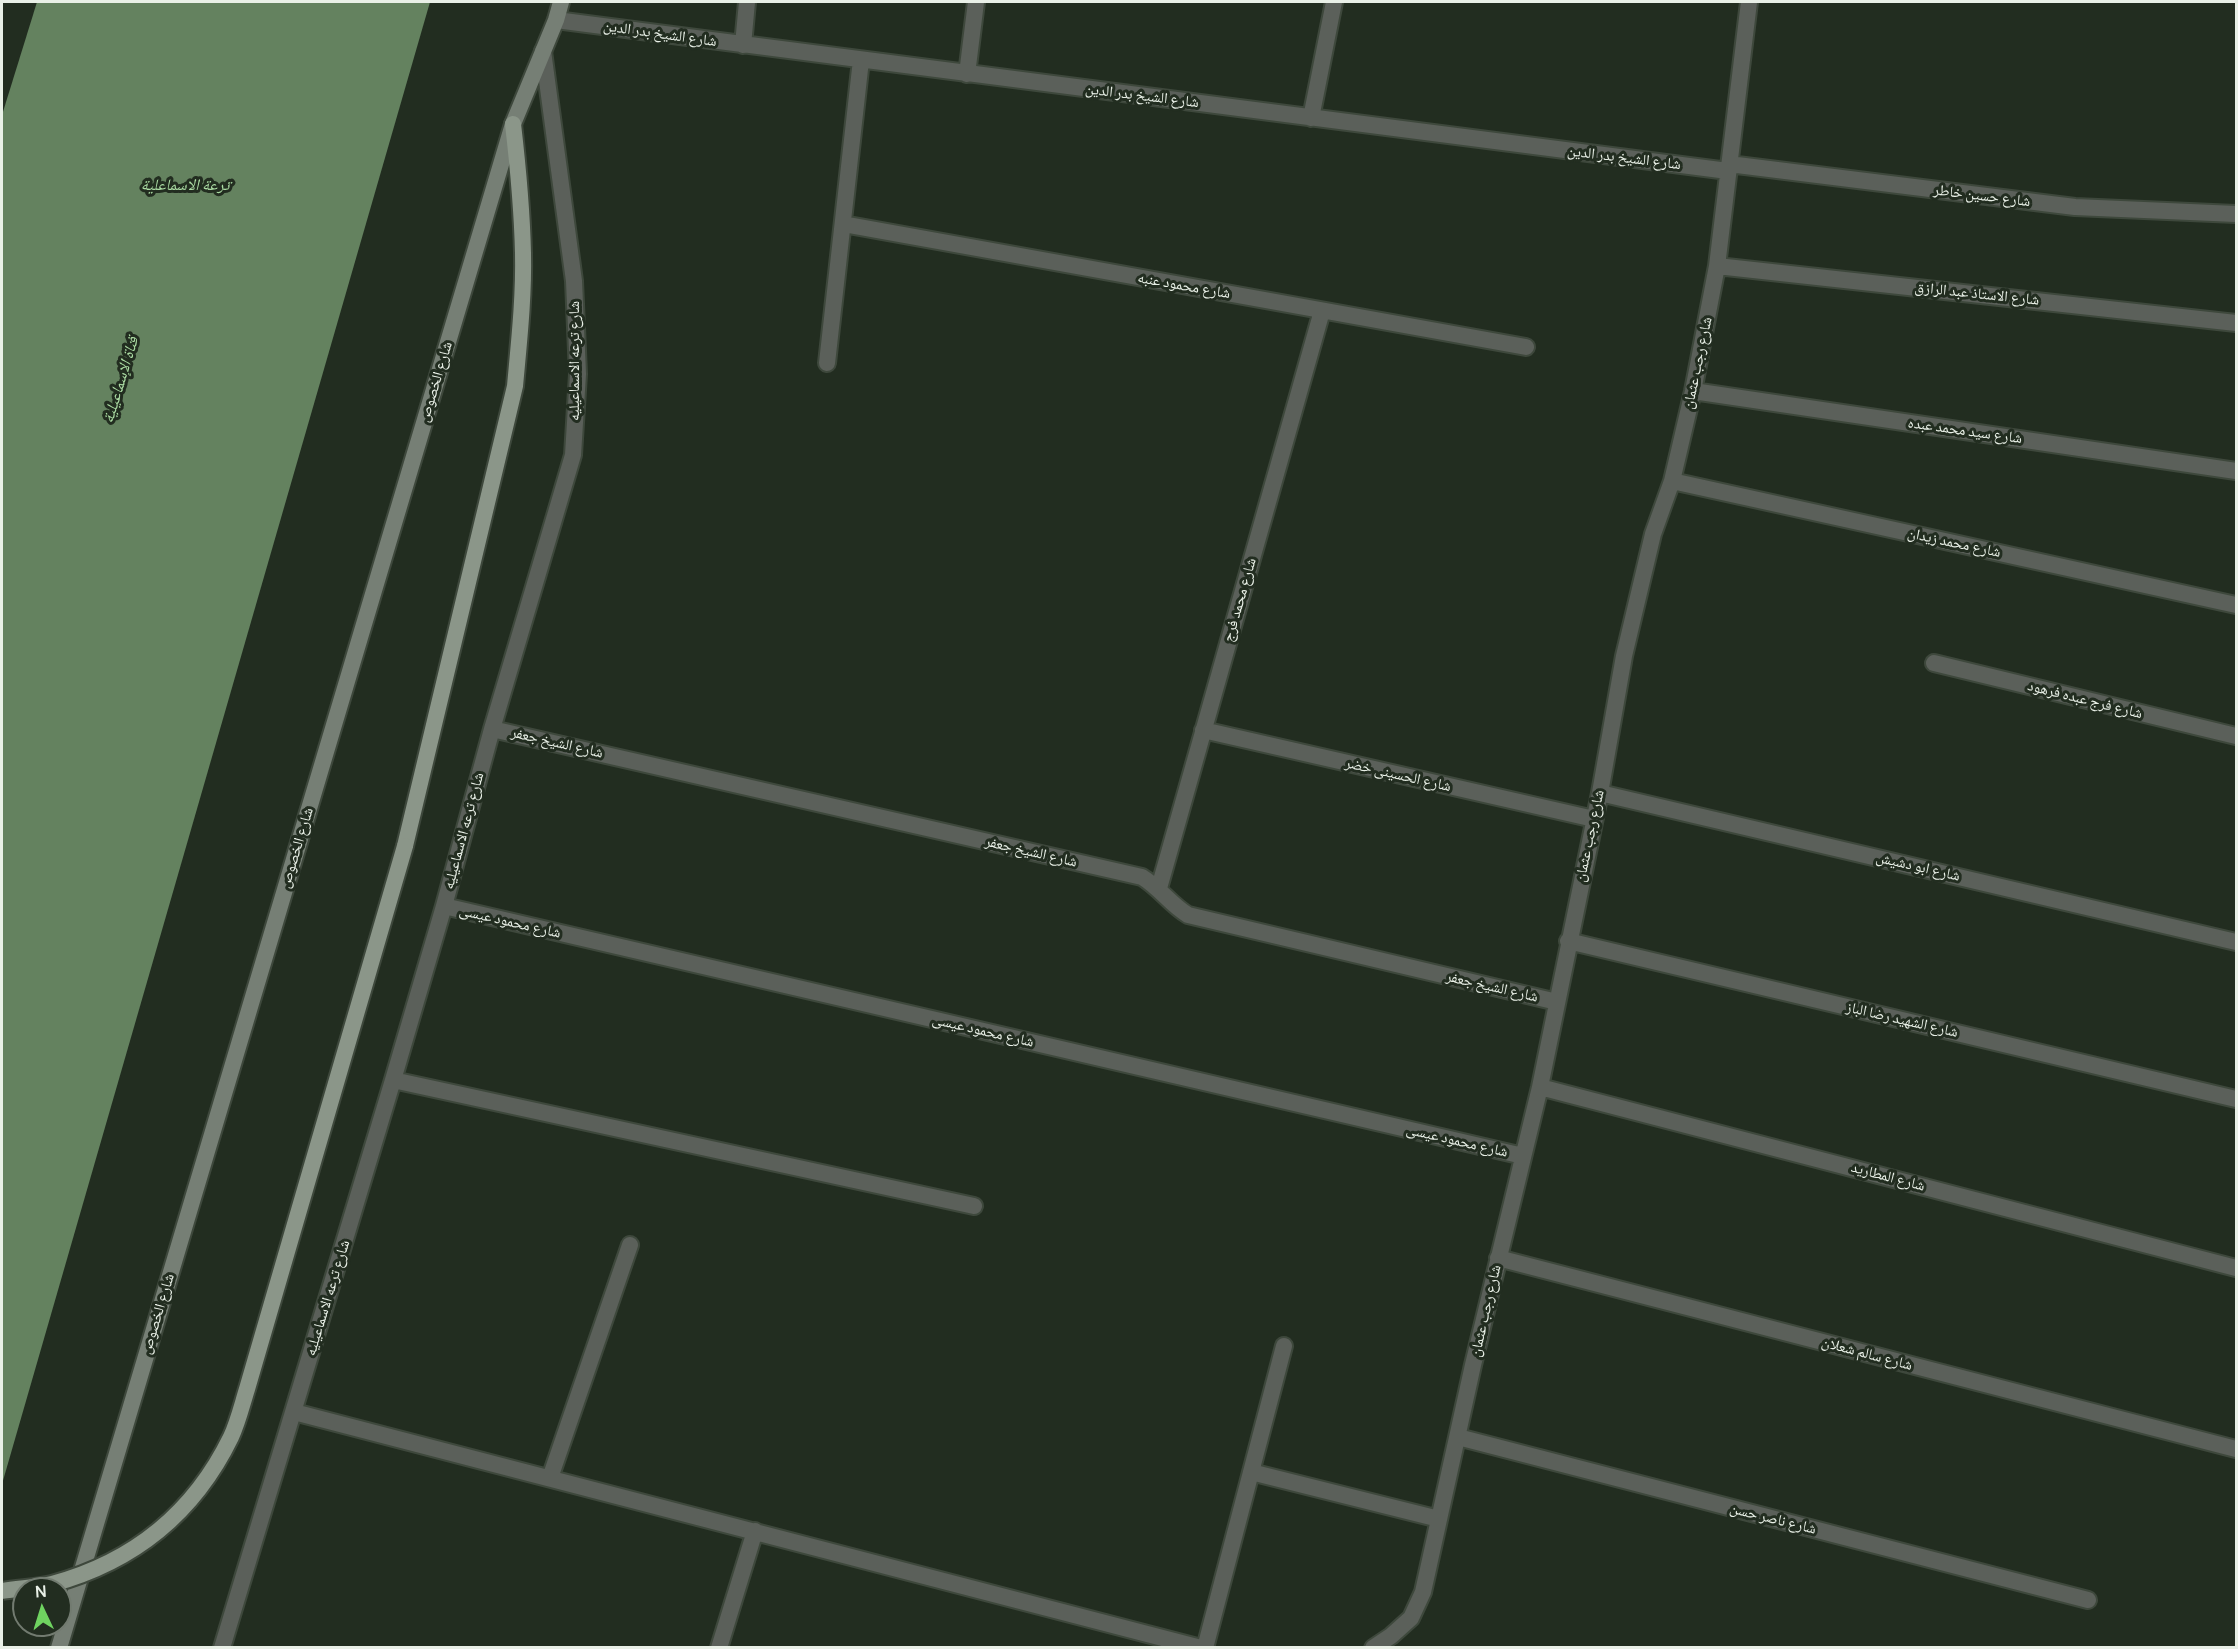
<!DOCTYPE html>
<html>
<head>
<meta charset="utf-8">
<style>
  body { margin:0 }
  #map { position:relative; width:2238px; height:1649px; overflow:hidden; background:#222d20; font-family:Manrope,sans-serif }
  canvas { display:block }
  .frame { position:absolute; inset:0; border:3px solid #e9f0e7; pointer-events:none }
  .north { position:absolute; left:12px; top:1577px; width:60px; height:60px; box-sizing:border-box; background:#222d20; border:2px solid #727b70; border-radius:50%; rotate:356deg; font-size:16px; font-weight:700; line-height:24px; text-align:center; color:#e9f0e7 }
  .north::after { content:''; display:block; margin:auto; width:21px; height:27px; background:#6fd360; clip-path:polygon(50% 0,100% 100%,50% 72%,0 100%) }
</style>
</head>
<body>
<div id="map">
<canvas width="2238" height="1649"></canvas>
<div class="frame"></div>
<div class="north">N</div>
</div>
<script>
const g = document.querySelector('canvas').getContext('2d');
g.lineJoin = 'round';
function fill(path, color) { g.fillStyle = color; g.fill(path, 'evenodd'); }
function strokePath(path, color, width, dash) { g.strokeStyle = color; g.lineWidth = width; g.lineCap = dash ? 'butt' : 'round'; g.setLineDash(dash || []); g.stroke(path); }
function label(font, color, halo, rows, align = 'center') {
  g.font = font + ' Manrope,"Noto Naskh Arabic",sans-serif'; g.lineWidth = 6; g.setLineDash([]); g.textBaseline = 'middle'; g.strokeStyle = halo; g.fillStyle = color; for (const [text, x, y, turn = 0] of rows) {
    g.save(); g.translate(x, y); g.rotate((+turn || 0) * Math.PI / 180); g.textAlign = isNaN(turn) ? turn : align; if (halo) g.strokeText(text, 0, 0); g.fillText(text, 0, 0); g.restore();
  }
}
fill(new Path2D(`
  M37 2H430L2 1484V115Z`), '#64825f');
const minor = new Path2D(`
  M556 20 1728 171
  M743 45 747 2
  M967 74 976 2
  M1311 118 1334 2
  M1729 164 2075 207 2236 214
  M843 224 1526 347
  M1717 266 2236 323
  M827 363 861 60
  M1693 391 2236 471
  M1672 481 2236 605
  M1934 663 2236 736
  M492 729 1142 877C1160 888 1171 905 1188 915L1557 1002
  M1203 730 1594 819
  M1600 793 2236 942
  M1159 888 1322 311
  M444 906 1523 1156
  M1568 941 2236 1099
  M393 1080 974 1206
  M1540 1087 2236 1268
  M1498 1258 2236 1449
  M294 1412 1201 1648
  M1458 1437 2088 1600
  M1251 1472 1439 1519
  M550 1478 630 1245
  M222 1648 393 1080 444 906 492 729 573 455 578 374 574 281 543 51
  M719 1648 755 1531
  M1205 1648 1284 1346
  M1373 1648 1391 1636 1411 1618 1423 1592 1473 1365 1540 1087 1600 793 1624 656 1653 534 1672 481 1693 391 1717 266 1749 2`);
const secondary = new Path2D(`
  M59 1648 513 124 556 20 561 2`);
const primary = new Path2D(`
  M405 846 515 386C519 342 524 297 523 253 522 210 518 167 513 124`);
strokePath(minor, '#3e483c', 20);
strokePath(secondary, '#3e483c', 20);
strokePath(primary, '#3e483c', 20);
strokePath(minor, '#5b605a', 16);
strokePath(secondary, '#767f75', 16);
strokePath(primary, '#8b9689', 16);
const primaryBridge = new Path2D(`
  M2 1591C18 1588 36 1588 52 1584 133 1562 194 1513 231 1437 238 1422 242 1405 247 1389L405 846`);
strokePath(primaryBridge, '#3e483c', 20, []);
strokePath(primaryBridge, '#8b9689', 16);
label('15px', '#e9f0e7', '#222d20', [
  ["شارع الشيخ بدر الدين",660,34,8],
  ["شارع الشيخ بدر الدين",1142,96,7],
  ["شارع الشيخ بدر الدين",1624,158,7],
  ["شارع حسين خاطر",1982,196,7],
  ["شارع محمود عنبه",1184,286,10],
  ["شارع الاستاذ عبد الرازق",1977,294,6],
  ["شارع ترعه الاسماعيليه",575,361,-90],
  ["شارع رجب عثمان",1698,363,-78],
  ["شارع الخصوص",436,382,-73],
  ["شارع سيد محمد عبده",1965,431,8],
  ["شارع محمد زيدان",1954,543,12],
  ["شارع محمد فرج",1240,600,-74],
  ["شارع فرج عبده فرهود",2085,700,14],
  ["شارع الشيخ جعفر",557,743,13],
  ["شارع الحسينى خضر",1398,775,13],
  ["شارع ترعه الاسماعيليه",464,831,-75],
  ["شارع رجب عثمان",1590,836,-78],
  ["شارع الخصوص",297,848,-73],
  ["شارع الشيخ جعفر",1031,852,13],
  ["شارع ابو دشيش",1918,867,13],
  ["شارع محمود عيسى",510,922,13],
  ["شارع الشيخ جعفر",1492,987,13],
  ["شارع الشهيد رضا الباز",1902,1020,13],
  ["شارع محمود عيسى",983,1031,13],
  ["شارع محمود عيسى",1457,1141,13],
  ["شارع المطاريد",1888,1177,15],
  ["شارع ترعه الاسماعيليه",328,1298,-73],
  ["شارع رجب عثمان",1486,1311,-77],
  ["شارع الخصوص",158,1314,-73],
  ["شارع سالم شعلان",1867,1354,15],
  ["شارع ناصر حسن",1773,1519,14]
]);
label('italic 16px', '#acdda4', '#222d20', [
  ["ترعة الاسماعلية",185,186],
  ["قناة الإسماعيلية",121,380,-73]
]);
</script>
</body>
</html>
